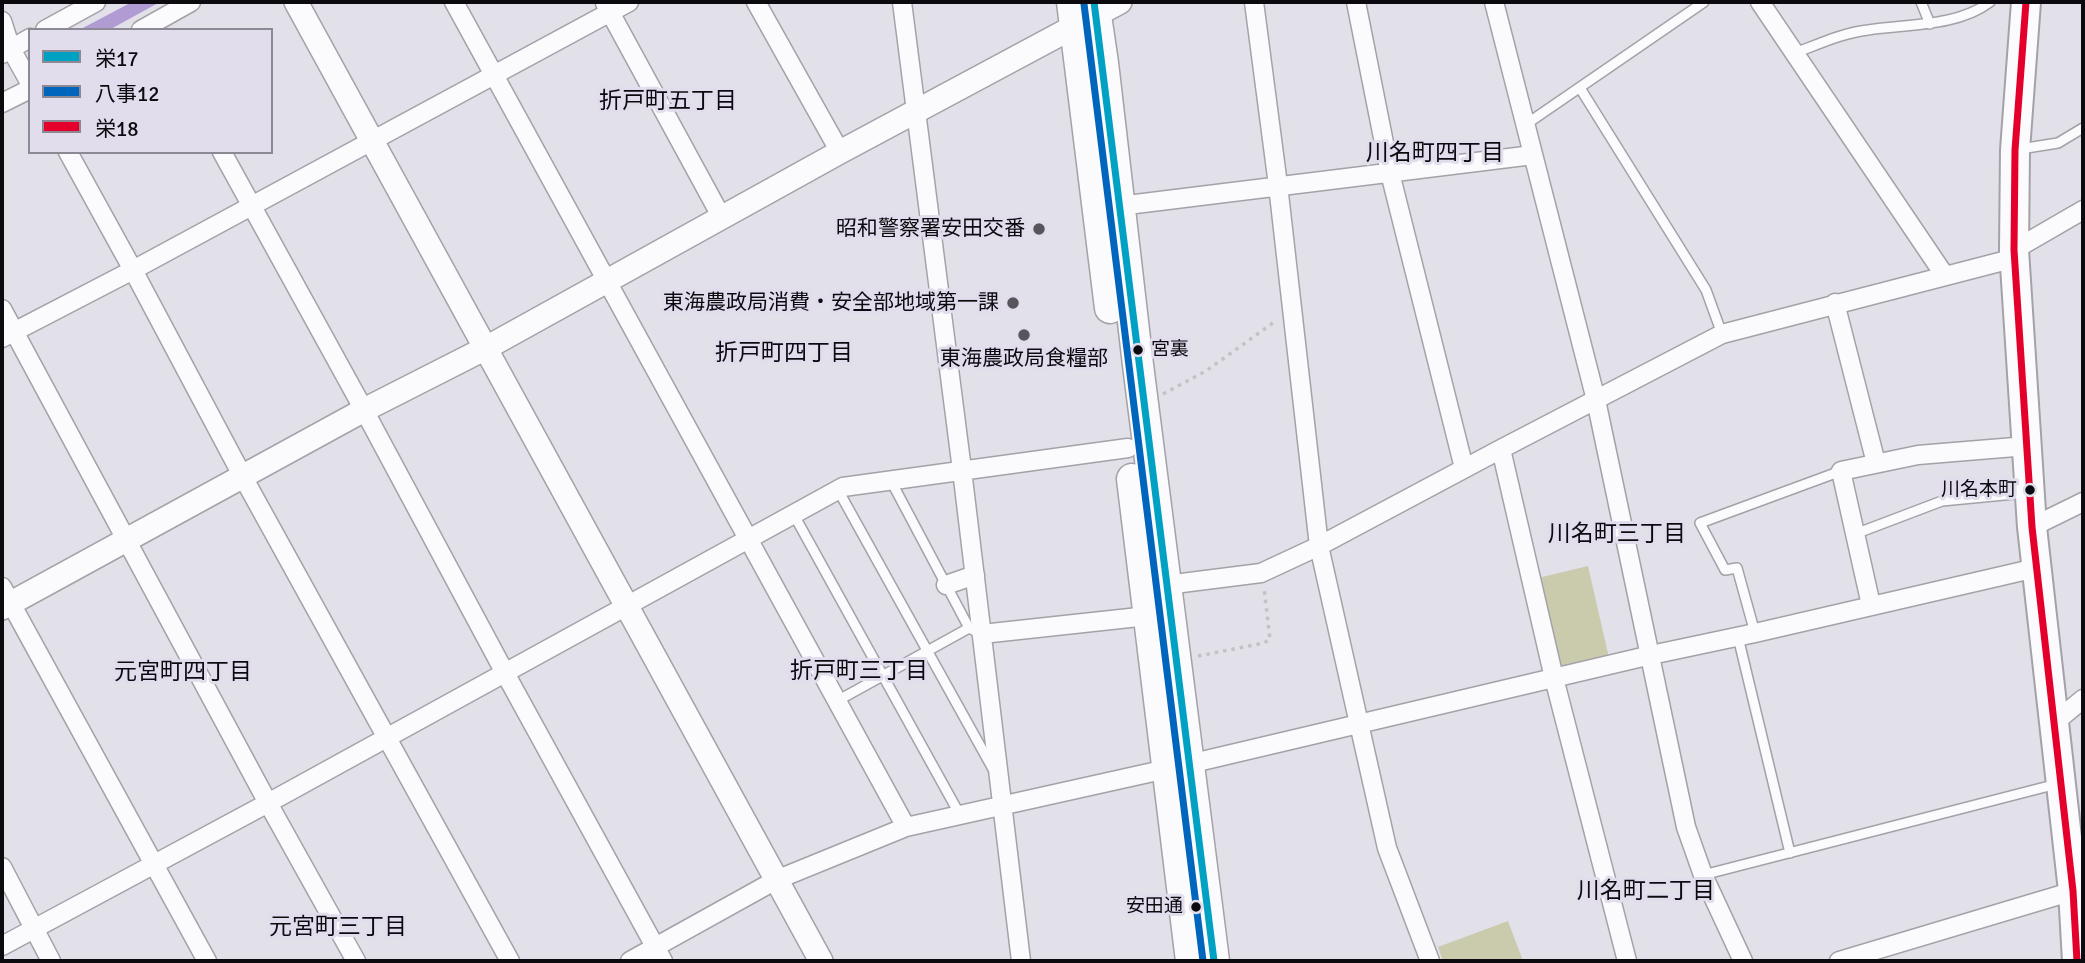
<!DOCTYPE html>
<html>
<head>
<meta charset="utf-8">
<style>
  body { margin:0 }
  #map { position:relative; width:2085px; height:963px; overflow:hidden; background:#e2e0e8; font-family:Signika,"Noto Sans JP",sans-serif }
  canvas { display:block }
  .frame { position:absolute; inset:0; border:4px solid #0c0a0f; pointer-events:none }
  .legend { position:absolute; left:28px; top:28px; width:245px; height:126px; box-sizing:border-box; background:#e1ddec; border:2px solid #8c8994; margin:0; padding:9px 12px; list-style:none; font-size:21px; color:#0c0a0f }
  .legend li { display:flex; align-items:center; gap:14px; height:35px }
  .legend b { width:35px; border:2px solid #8c8994 }
</style>
</head>
<body>
<div id="map">
<canvas width="2085" height="963"></canvas>
<div class="frame"></div>
<ul class="legend">
<li><b style="height:9px;background:#01a1c4"></b>栄17</li>
<li><b style="height:9px;background:#0065bd"></b>八事12</li>
<li><b style="height:9px;background:#e4002b"></b>栄18</li>
</ul>
</div>
<script>
const g = document.querySelector('canvas').getContext('2d');
g.lineJoin = 'round';
function fill(path, color) { g.fillStyle = color; g.fill(path, 'evenodd'); }
function strokePath(path, color, width, dash) { g.strokeStyle = color; g.lineWidth = width; g.lineCap = dash ? 'butt' : 'round'; g.setLineDash(dash || []); g.stroke(path); }
function label(font, color, halo, rows, align = 'center') {
  g.font = font + ' Signika,"Noto Sans JP",sans-serif'; g.lineWidth = 6; g.setLineDash([]); g.textBaseline = 'middle'; g.strokeStyle = halo; g.fillStyle = color; for (const [text, x, y, turn = 0] of rows) {
    g.save(); g.translate(x, y); g.rotate((+turn || 0) * Math.PI / 180); g.textAlign = isNaN(turn) ? turn : align; if (halo) g.strokeText(text, 0, 0); g.fillText(text, 0, 0); g.restore();
  }
}
fill(new Path2D(`
  M1588 566 1609 658 1559 669 1538 578Z
  M1508 921 1523 961H1443L1438 947Z`), '#cacbad');
fill(new Path2D(`
  M132 2H160L109 30H79Z`), '#b09cd3');
const service = new Path2D(`
  M1921 2 1930 24
  M1795 53C1819 44 1842 33 1868 30 1907 24 1957 27 1990 2
  M1580 88 1706 290 1722 334
  M1525 125 1704 2
  M2020 149 2058 143 2083 128
  M891 481 969 628 981 634
  M838 490 993 769
  M794 515 960 815
  M1855 534 1942 501 2025 493
  M1755 633 1737 568 1725 570 1700 523 1841 471
  M1738 637 1790 853
  M837 701 969 628
  M1703 875 2057 784`);
const minor = new Path2D(`
  M454 2 906 827
  M756 2 840 152
  M902 2 962 470 1021 961
  M1254 2 1278 185 1319 546 1387 848 1430 961
  M1356 2 1390 173 1464 468
  M1494 2 1596 400 1686 827 1703 875 1743 961
  M1760 2 1945 276
  M605 3 722 218
  M2 21 11 49 30 83
  M45 30 96 2
  M141 30 191 2
  M2 54 30 38
  M2 103 30 89
  M68 152 133 270 243 477 510 961
  M222 152 364 410 505 673 663 961
  M1119 206 1533 155
  M2014 250 2083 210
  M1835 303 1876 463
  M2 309 268 803 356 961
  M2 338 133 270 629 2
  M1501 449 1554 678 1627 961
  M2032 527 2083 502
  M946 585 975 575
  M1166 585 1261 573 1319 546 1501 449 1722 334 2015 258
  M2 587 207 961
  M1871 605 1841 471 1918 455 2027 446
  M982 634 1148 616
  M2054 723 2083 699
  M2 867 51 961
  M2 946 268 803 843 487 1128 448
  M630 961 776 880 906 827 1189 764 1651 655 1755 633 2036 568
  M1839 961 2080 889`);
const tertiary = new Path2D(`
  M296 2 821 961
  M2 608 364 410 486 348 840 152 1120 2`);
const primary = new Path2D(`
  M2026 2 2015 150 2014 250 2032 527 2073 891 2077 961`);
const trunk = new Path2D(`
  M1072 2 1110 308
  M1094 2 1103 63 1138 365 1214 961
  M1132 479 1191 961`);
strokePath(service, '#a4a2a8', 12);
strokePath(minor, '#a4a2a8', 21);
strokePath(tertiary, '#a4a2a8', 26);
strokePath(primary, '#a4a2a8', 32);
strokePath(trunk, '#a4a2a8', 33);
strokePath(new Path2D(`
  M1163 394 1206 371 1277 320
  M1198 656 1264 643 1270 639 1264 588`), '#c3c3c5', 3.5, [3.5, 5]);
strokePath(service, '#fbfafc', 9);
strokePath(minor, '#fbfafc', 18);
strokePath(tertiary, '#fbfafc', 23);
strokePath(primary, '#fbfafc', 28);
strokePath(trunk, '#fbfafc', 30);
strokePath(new Path2D(`
  M1094 2 1214 961`), '#01a1c4', 7);
strokePath(new Path2D(`
  M1084 4 1203 961`), '#0065bd', 7);
strokePath(new Path2D(`
  M2026 2 2015 150 2014 250 2032 527 2073 891 2077 961`), '#e4002b', 7);
for (const [x, y, r, color] of [
  [1039,229,7,"#57555b"],
  [1013,303,7,"#57555b"],
  [1024,335,7,"#57555b"],
  [1138,350,6,"#0c0a0f"],
  [2030,490,6,"#0c0a0f"],
  [1196,907,6,"#0c0a0f"]
]) { const dot = new Path2D(); dot.arc(x, y, r, 0, 2 * Math.PI); g.fillStyle = color; g.fill(dot); strokePath(dot, '#e1ddec', 2.5); }
label('19px', '#0c0a0f', '#e1ddec', [
  ["宮裏",1151,350,"left"],
  ["川名本町",2017,490],
  ["安田通",1183,907]
], 'right');
label('21px', '#0c0a0f', '#e1ddec', [
  ["昭和警察署安田交番",1025,229],
  ["東海農政局消費・安全部地域第一課",999,303],
  ["東海農政局食糧部",1024,359,"center"]
], 'right');
label('23px', '#0c0a0f', '#e1ddec', [
  ["折戸町五丁目",668,102],
  ["川名町四丁目",1435,154],
  ["折戸町四丁目",784,354],
  ["川名町三丁目",1617,535],
  ["折戸町三丁目",859,672],
  ["元宮町四丁目",183,673],
  ["川名町二丁目",1646,892],
  ["元宮町三丁目",338,928]
]);
</script>
</body>
</html>
